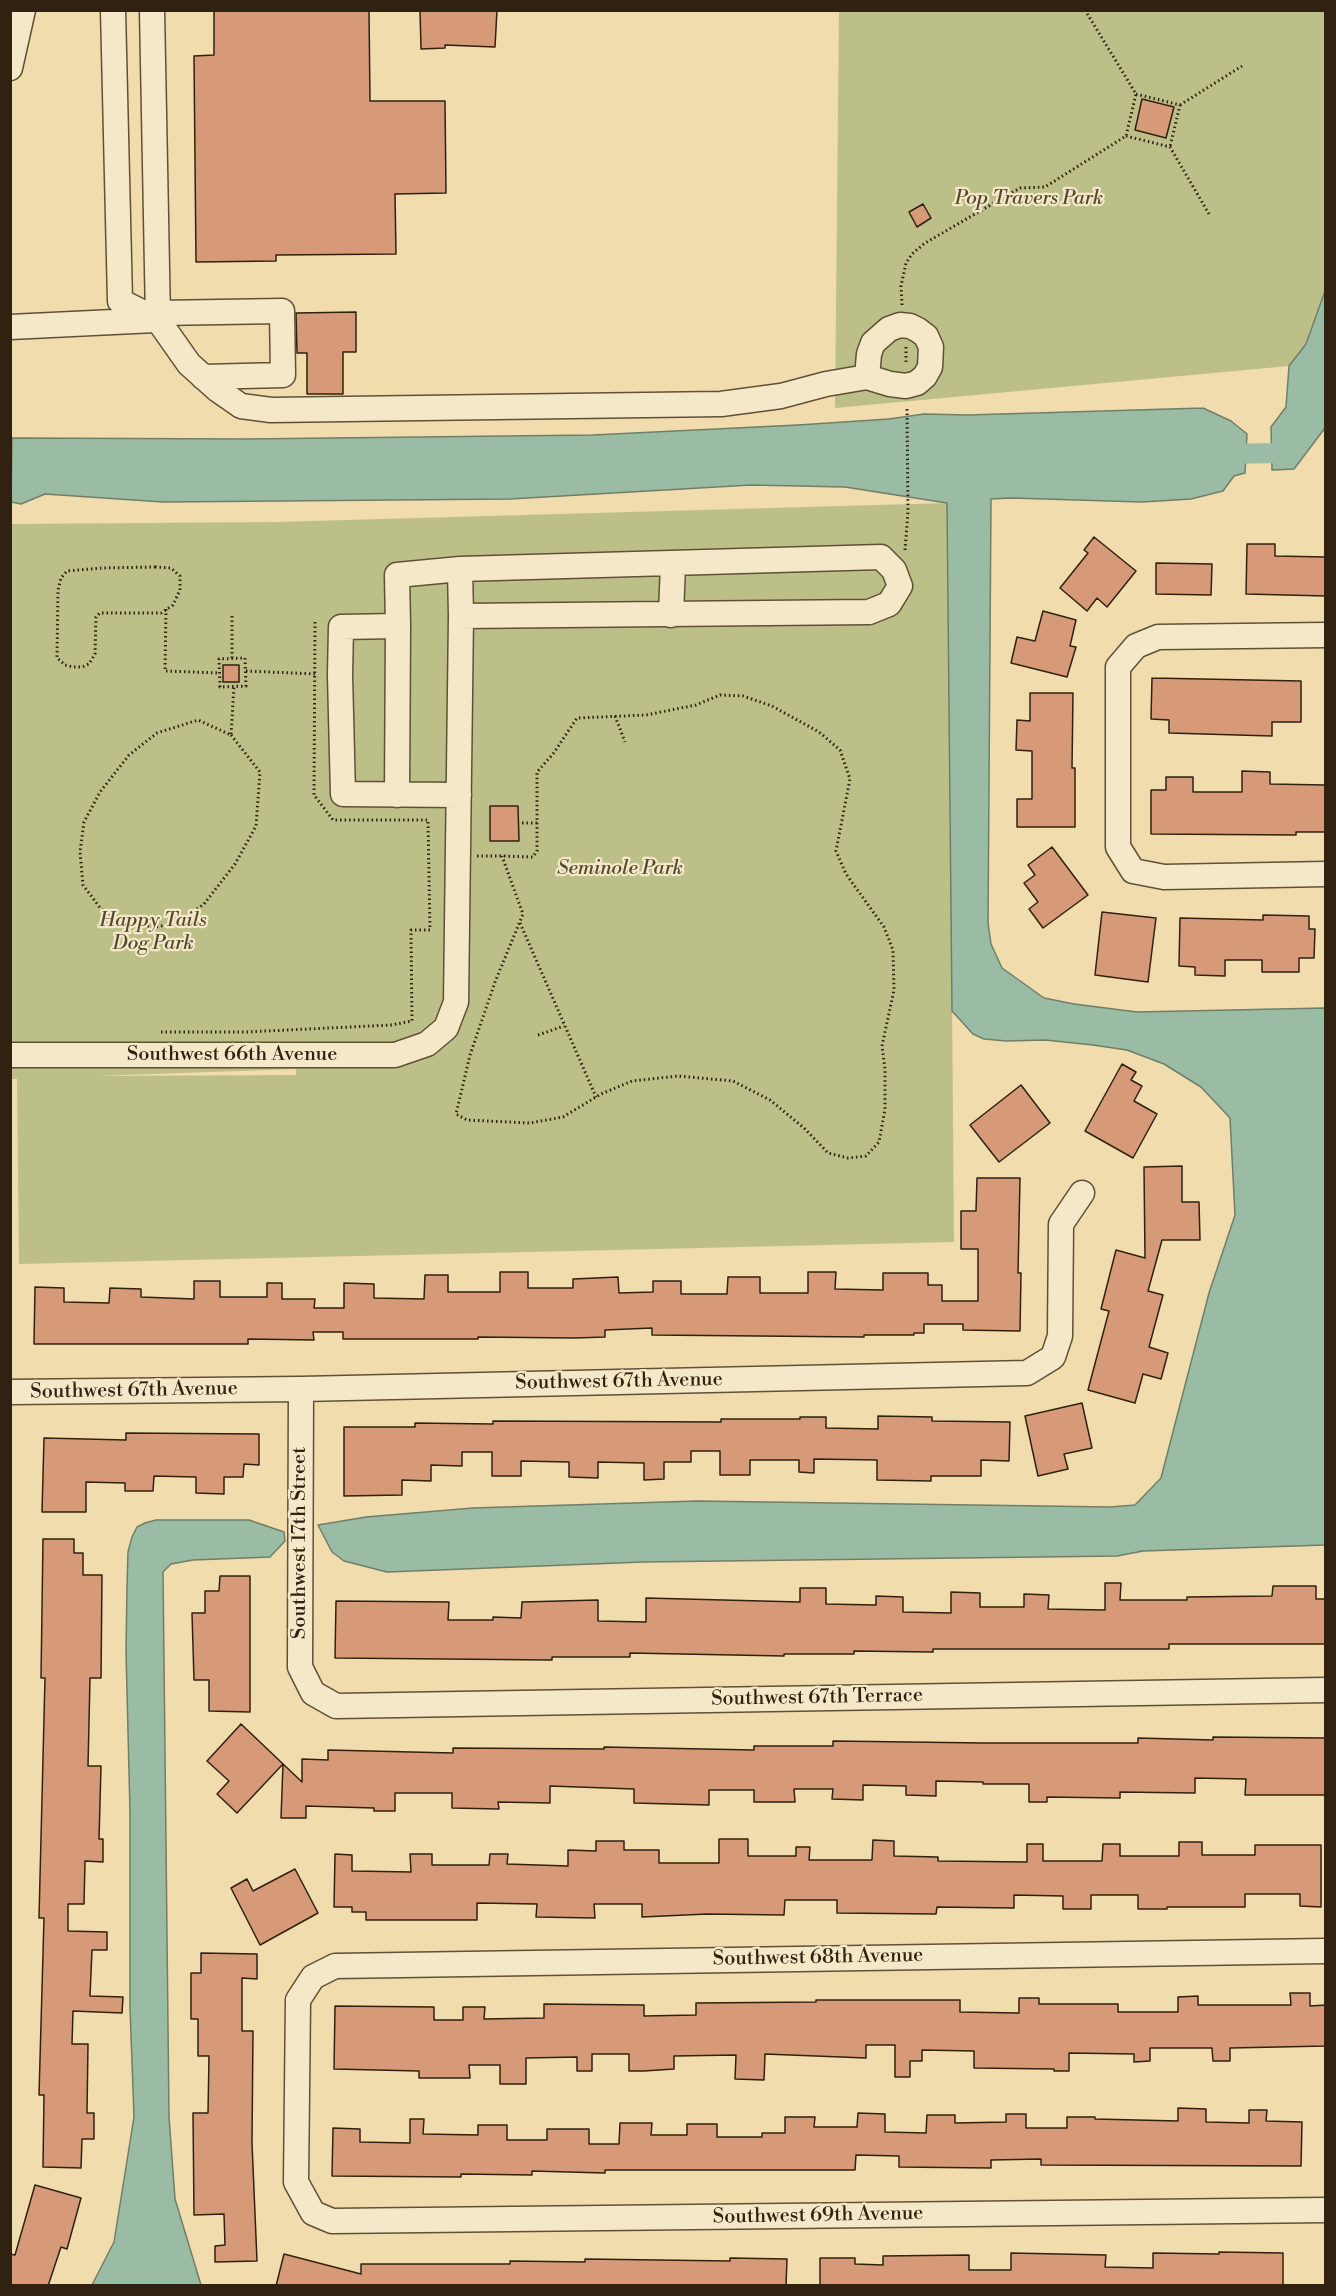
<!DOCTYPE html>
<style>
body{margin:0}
#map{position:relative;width:1336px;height:2296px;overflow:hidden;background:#f0dcac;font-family:"Libre Bodoni",serif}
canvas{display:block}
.frame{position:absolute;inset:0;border:12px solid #302110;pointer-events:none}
</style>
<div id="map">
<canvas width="1336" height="2296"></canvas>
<div class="frame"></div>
</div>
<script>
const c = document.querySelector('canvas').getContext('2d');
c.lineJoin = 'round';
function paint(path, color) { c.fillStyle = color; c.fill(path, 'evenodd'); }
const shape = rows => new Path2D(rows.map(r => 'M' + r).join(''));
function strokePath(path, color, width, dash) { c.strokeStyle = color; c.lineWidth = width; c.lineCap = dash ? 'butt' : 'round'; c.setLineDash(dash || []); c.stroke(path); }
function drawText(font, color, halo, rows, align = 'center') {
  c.font = font + ' "Libre Bodoni",serif'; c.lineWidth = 4.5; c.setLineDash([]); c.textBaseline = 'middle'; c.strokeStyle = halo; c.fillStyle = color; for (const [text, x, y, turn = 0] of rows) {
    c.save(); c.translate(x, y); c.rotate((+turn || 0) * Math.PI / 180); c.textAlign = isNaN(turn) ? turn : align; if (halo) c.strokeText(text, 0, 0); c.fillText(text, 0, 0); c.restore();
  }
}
paint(shape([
 [839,11,1325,11,1325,291,1306,344,1289,366,835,408],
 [948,503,954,1242,19,1264,17,1079,12,1079,12,524,277,522],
 [296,1069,296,1075,95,1076]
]), '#bcc088');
const water = shape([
 [1325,291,1325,428,1294,469,1272,470,1271,427,1286,407,1289,366,1306,344,1325,291],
 [1203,408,1231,421,1247,434,1245,473,1234,476,1223,491,1191,499,1142,502,1011,498,991,499,988,923,991,944,1002,968,1044,998,1074,1004,1137,1012,1325,1008,1325,1545,1143,1551,1117,1556,643,1562,387,1572,344,1561,332,1552,318,1525,366,1517,473,1508,698,1501,1110,1507,1135,1505,1161,1478,1209,1293,1235,1215,1230,1118,1201,1087,1164,1064,1127,1050,1093,1045,1045,1040,1006,1041,984,1039,973,1034,952,1011,947,503,845,487,751,485,510,499,163,502,45,494,21,504,11,502,12,438,246,439,593,435,798,425,889,419,924,414,968,415,1203,408],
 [156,1520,249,1520,284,1532,285,1541,270,1557,193,1560,171,1564,163,1572,169,2117,175,2199,201,2285,92,2285,114,2242,134,2117,130,2007,130,1812,126,1651,127,1587,128,1552,132,1537,137,1527,145,1523,156,1520]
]);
paint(water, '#9bbca4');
strokePath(water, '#707e69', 1.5);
strokePath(shape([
 [1222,454,1280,453,1286,437]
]), '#9bbca4', 20);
const building = shape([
 [214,10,369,10,370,101,445,101,446,193,395,194,396,254,276,255,276,261,196,262,194,56,214,55,214,10],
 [420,10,497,10,495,47,445,45,445,48,421,49,420,10],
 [1142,99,1174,107,1166,138,1135,130,1142,99],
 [923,204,931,218,917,227,909,212,923,204],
 [356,312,356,352,343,352,343,394,307,394,307,353,297,353,296,313,356,312],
 [1094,537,1136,571,1107,607,1097,598,1087,611,1060,588,1088,553,1084,550,1094,537],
 [1247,544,1275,544,1275,556,1326,557,1326,596,1246,594,1247,544],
 [1156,563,1212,564,1211,595,1156,594,1156,563],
 [1043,611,1076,620,1070,646,1076,647,1067,677,1011,663,1017,637,1035,641,1043,611],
 [223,665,239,665,239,682,223,682,223,665],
 [1152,678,1301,681,1301,722,1272,722,1272,736,1169,733,1169,720,1151,719,1152,678],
 [1030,693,1073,693,1072,768,1075,768,1075,827,1017,827,1017,799,1032,799,1032,751,1016,750,1017,720,1030,721,1030,693],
 [1242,771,1270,772,1270,784,1326,785,1326,832,1296,832,1296,835,1151,834,1151,790,1166,790,1166,777,1193,777,1193,792,1242,792,1242,771],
 [490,806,518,806,519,841,490,841,490,806],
 [1052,847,1088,895,1043,928,1029,909,1038,902,1024,883,1035,875,1028,865,1052,847],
 [1102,912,1156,918,1148,982,1095,975,1102,912],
 [1263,915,1309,916,1309,929,1315,929,1314,958,1299,958,1299,972,1262,972,1262,960,1225,960,1225,976,1195,975,1195,967,1179,966,1180,918,1263,920,1263,915],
 [1122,1064,1136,1072,1131,1080,1142,1086,1134,1101,1157,1114,1133,1158,1085,1131,1122,1064],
 [1021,1085,1050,1123,999,1162,970,1125,1021,1085],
 [1182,1166,1182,1202,1199,1202,1200,1240,1162,1240,1148,1291,1163,1295,1149,1347,1168,1353,1161,1379,1143,1374,1135,1403,1088,1390,1109,1311,1101,1309,1116,1250,1145,1258,1144,1167,1182,1166],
 [977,1178,1020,1178,1018,1273,1021,1273,1020,1331,963,1330,963,1324,924,1324,924,1333,914,1333,914,1335,864,1335,864,1337,652,1335,652,1328,605,1330,605,1337,575,1338,478,1337,478,1339,343,1339,343,1332,313,1332,314,1340,248,1339,248,1344,34,1344,35,1287,64,1288,64,1302,109,1303,110,1288,141,1289,141,1297,194,1299,194,1281,220,1281,220,1297,267,1297,267,1283,282,1283,282,1299,315,1299,314,1308,344,1308,344,1283,374,1284,374,1298,424,1299,425,1275,448,1275,448,1292,500,1292,500,1272,528,1272,528,1288,573,1288,573,1279,618,1277,619,1293,653,1292,653,1281,681,1281,681,1294,727,1294,728,1277,760,1277,760,1293,808,1293,808,1272,836,1272,835,1289,883,1290,883,1273,928,1273,928,1285,942,1285,942,1301,978,1301,978,1249,961,1249,961,1211,976,1211,977,1178],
 [1082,1403,1092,1448,1064,1454,1068,1469,1038,1476,1025,1416,1082,1403],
 [878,1416,932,1417,932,1421,1010,1422,1009,1461,981,1460,981,1476,931,1476,931,1481,877,1480,877,1460,814,1459,814,1473,799,1472,799,1460,750,1460,750,1475,720,1475,720,1451,691,1451,691,1462,664,1462,664,1479,644,1480,644,1463,598,1462,598,1478,569,1477,569,1462,521,1461,521,1476,492,1476,492,1452,462,1452,462,1466,431,1465,431,1481,402,1480,402,1495,344,1496,344,1427,415,1427,415,1423,493,1424,493,1421,721,1422,721,1419,800,1419,800,1417,826,1417,826,1428,878,1429,878,1416],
 [126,1433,259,1434,259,1465,244,1464,243,1477,224,1477,224,1494,196,1493,196,1477,154,1476,153,1491,125,1491,125,1483,86,1482,86,1512,42,1512,44,1438,126,1440,126,1433],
 [43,1539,74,1539,74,1553,83,1553,83,1575,102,1575,101,1678,90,1678,88,1766,101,1766,99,1839,103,1839,103,1862,85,1861,84,1904,68,1904,68,1931,107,1932,107,1950,92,1950,90,1996,123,1997,122,2013,73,2011,72,2044,88,2044,87,2113,94,2113,94,2139,82,2139,81,2168,43,2167,44,2095,39,2095,44,1918,39,1918,45,1678,41,1678,43,1539],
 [220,1576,250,1576,250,1712,209,1711,209,1680,194,1680,192,1613,205,1613,205,1591,219,1591,220,1576],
 [1105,1583,1121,1583,1120,1600,1187,1600,1187,1597,1272,1596,1273,1586,1316,1586,1316,1599,1326,1599,1326,1644,1169,1644,1169,1649,933,1649,933,1652,854,1651,854,1654,784,1654,784,1656,630,1653,630,1657,552,1657,552,1660,335,1658,336,1601,449,1602,448,1620,493,1620,493,1617,521,1618,522,1602,598,1600,598,1621,646,1622,646,1598,800,1602,800,1588,826,1588,826,1604,876,1605,876,1596,903,1597,903,1612,951,1613,951,1592,980,1593,980,1607,1024,1607,1024,1594,1049,1595,1048,1609,1105,1610,1105,1583],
 [241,1724,302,1782,302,1759,328,1760,328,1750,453,1753,453,1748,604,1749,604,1747,754,1750,754,1746,833,1746,833,1741,984,1743,1138,1743,1138,1738,1213,1740,1213,1737,1326,1738,1326,1795,1245,1795,1246,1779,1195,1778,1195,1793,1120,1792,1120,1798,1047,1797,1047,1802,1029,1802,1029,1784,983,1784,983,1782,936,1781,936,1796,906,1795,906,1786,863,1785,863,1800,832,1799,833,1789,794,1789,795,1802,754,1802,754,1790,709,1790,709,1805,634,1803,634,1789,550,1786,550,1803,498,1802,499,1809,452,1808,452,1793,395,1793,395,1811,374,1811,374,1808,306,1806,306,1818,281,1818,283,1764,237,1813,217,1794,229,1781,207,1761,241,1724],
 [719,1839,748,1839,748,1856,796,1856,796,1847,810,1847,809,1860,872,1860,873,1840,894,1841,894,1856,938,1857,938,1861,1027,1862,1027,1844,1043,1844,1043,1861,1102,1861,1103,1844,1120,1844,1120,1856,1179,1856,1179,1842,1202,1842,1202,1855,1255,1855,1255,1845,1321,1845,1321,1907,1300,1906,1300,1894,1245,1894,1245,1907,1167,1907,1167,1909,1138,1909,1138,1895,1091,1895,1091,1909,1063,1909,1063,1896,1014,1895,1014,1908,937,1907,936,1914,837,1913,837,1900,785,1900,784,1915,707,1914,642,1917,642,1904,594,1904,595,1918,536,1917,537,1904,477,1903,477,1920,366,1920,366,1912,352,1912,352,1907,334,1907,335,1854,352,1855,352,1871,411,1872,410,1854,432,1854,432,1865,489,1865,490,1854,508,1854,507,1864,568,1866,568,1850,596,1851,596,1841,624,1841,624,1850,659,1850,659,1863,719,1863,719,1839],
 [295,1869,318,1913,260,1945,231,1888,247,1879,253,1891,295,1869],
 [201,1953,257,1954,257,1979,242,1978,242,2031,253,2031,252,2143,257,2261,215,2262,215,2246,225,2245,224,2214,194,2215,193,2113,208,2113,209,2056,198,2056,198,2019,191,2019,191,1973,201,1973,201,1953],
 [1290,1993,1310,1993,1310,2006,1326,2005,1326,2046,1230,2048,1230,2061,1213,2061,1212,2048,1150,2048,1150,2061,1134,2062,1134,2054,1069,2053,1069,2071,1054,2071,1054,2069,974,2068,974,2051,922,2050,922,2061,910,2061,910,2077,895,2077,895,2045,866,2045,866,2058,765,2054,764,2080,735,2079,736,2055,674,2056,674,2069,644,2071,629,2071,629,2054,592,2054,592,2071,577,2071,577,2057,526,2058,526,2084,500,2084,500,2065,469,2065,470,2078,419,2078,419,2071,334,2069,335,2006,434,2007,434,2020,463,2020,463,2007,485,2007,484,2019,544,2018,544,2004,644,2005,644,2016,696,2015,696,2003,816,2002,816,2000,960,2000,960,2012,1019,2013,1019,1998,1039,1998,1039,2004,1118,2004,1118,2012,1178,2012,1178,1997,1198,1996,1198,2005,1291,2005,1290,1993],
 [1178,2108,1206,2109,1206,2122,1249,2123,1249,2110,1267,2110,1266,2121,1302,2122,1301,2166,1041,2165,1041,2159,991,2160,991,2168,899,2167,899,2156,856,2155,855,2170,605,2170,605,2173,532,2171,532,2175,461,2174,461,2177,332,2176,333,2128,360,2129,360,2142,410,2143,410,2119,424,2119,423,2134,478,2135,478,2125,507,2125,507,2140,547,2140,547,2129,589,2129,589,2144,619,2144,620,2123,652,2123,651,2135,687,2135,687,2124,717,2124,717,2137,762,2137,762,2133,785,2133,785,2117,815,2117,814,2127,857,2127,858,2113,885,2114,885,2132,926,2133,927,2115,955,2115,955,2123,1006,2122,1006,2114,1026,2114,1026,2128,1067,2128,1067,2117,1095,2117,1095,2119,1178,2121,1178,2108],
 [35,2185,81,2198,67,2249,61,2247,48,2286,10,2286,10,2254,15,2255,35,2185],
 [1219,2252,1283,2253,1283,2286,820,2286,820,2258,855,2258,855,2264,883,2265,883,2256,969,2255,969,2270,1011,2270,1011,2253,1106,2255,1105,2267,1153,2268,1153,2253,1219,2254,1219,2252],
 [284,2254,361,2274,361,2264,510,2264,510,2261,585,2262,585,2259,730,2261,730,2258,787,2259,786,2286,276,2286,284,2254]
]);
paint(building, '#d69a79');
strokePath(building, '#302110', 1.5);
const minor = shape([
 [113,10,120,301,158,320,189,364,218,390,241,406,271,410,721,404,781,396,826,384,867,377],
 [152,10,158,320],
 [10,68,23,10],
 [158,313,282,311,283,375,203,377],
 [900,325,910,326,918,330,926,336,931,347,930,367,925,376,917,383,906,386,890,384,867,377,869,354,873,343,889,329,900,325],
 [10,327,155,320],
 [671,615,673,564],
 [1326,635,1158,637,1136,646,1118,667,1118,847,1133,871,1164,877,1326,874],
 [397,795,398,626],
 [459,795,343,794,340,675,341,627,398,626,397,575,460,569],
 [10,1055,395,1055,427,1044,446,1028,456,1002,461,616,460,569,881,557,894,570,900,586,889,604,869,612,461,616],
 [301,1389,300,1667,313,1693,336,1706,1326,1690],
 [10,1392,301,1389,1027,1373,1053,1357,1060,1336,1061,1224,1082,1193],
 [1326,1951,335,1966,313,1977,298,2000,296,2182,313,2213,332,2221,1326,2210]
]);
strokePath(minor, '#605037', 27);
strokePath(shape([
 [1136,94,1180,105,1170,147],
 [1180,105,1242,66],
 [1126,136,1170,147,1209,214],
 [902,305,901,286,906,263,912,254,925,243,1020,188,1045,187,1126,136,1136,94,1085,10],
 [906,347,906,365],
 [905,550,908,512,907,407],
 [155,567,171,568,180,576,180,590,173,605,161,613,100,613,96,617,95,654,89,664,82,667,73,667,65,665,57,658,58,590,61,578,67,571,102,568,155,567],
 [166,609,165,671,220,673],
 [232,658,232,615],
 [245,658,246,686,220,687,219,659,245,658],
 [246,671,316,674],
 [615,716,625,742],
 [231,735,260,772,256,826,235,864,204,904,179,922,156,927,127,923,101,909,83,885,80,852,84,822,100,792,129,755,157,733,198,720,231,735,234,686],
 [522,823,537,823],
 [477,856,502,856,533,857,537,851,537,772,553,754,577,718,646,715,696,705,720,695,743,696,772,706,819,732,840,750,850,779,836,851,846,874,884,927,893,950,894,990,882,1046,885,1069,885,1109,879,1142,866,1156,848,1158,828,1153,804,1128,770,1100,733,1081,678,1076,632,1081,601,1094,563,1117,530,1123,467,1120,456,1114,470,1055,495,982,523,914,502,856],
 [520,923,596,1097],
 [161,1032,246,1032,391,1025,412,1021,411,930,430,930,428,820,333,820,314,795,315,621],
 [538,1035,564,1026]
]), '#302110', 3, [1.5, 3]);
strokePath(minor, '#f5e8c9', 24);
drawText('italic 20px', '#53492e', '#f5e8c9', [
 ["Pop Travers Park",1029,199],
 ["Seminole Park",620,869],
 ["Happy Tails",153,921],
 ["Dog Park",153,944]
]);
drawText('20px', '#302110', '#f5e8c9', [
 ["Southwest 66th Avenue",232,1055],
 ["Southwest 67th Avenue",619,1382,-1],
 ["Southwest 67th Avenue",134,1391,-1],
 ["Southwest 17th Street",300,1543,-90],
 ["Southwest 67th Terrace",817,1698,-1],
 ["Southwest 68th Avenue",818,1958,-1],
 ["Southwest 69th Avenue",818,2216,-1]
]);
</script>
